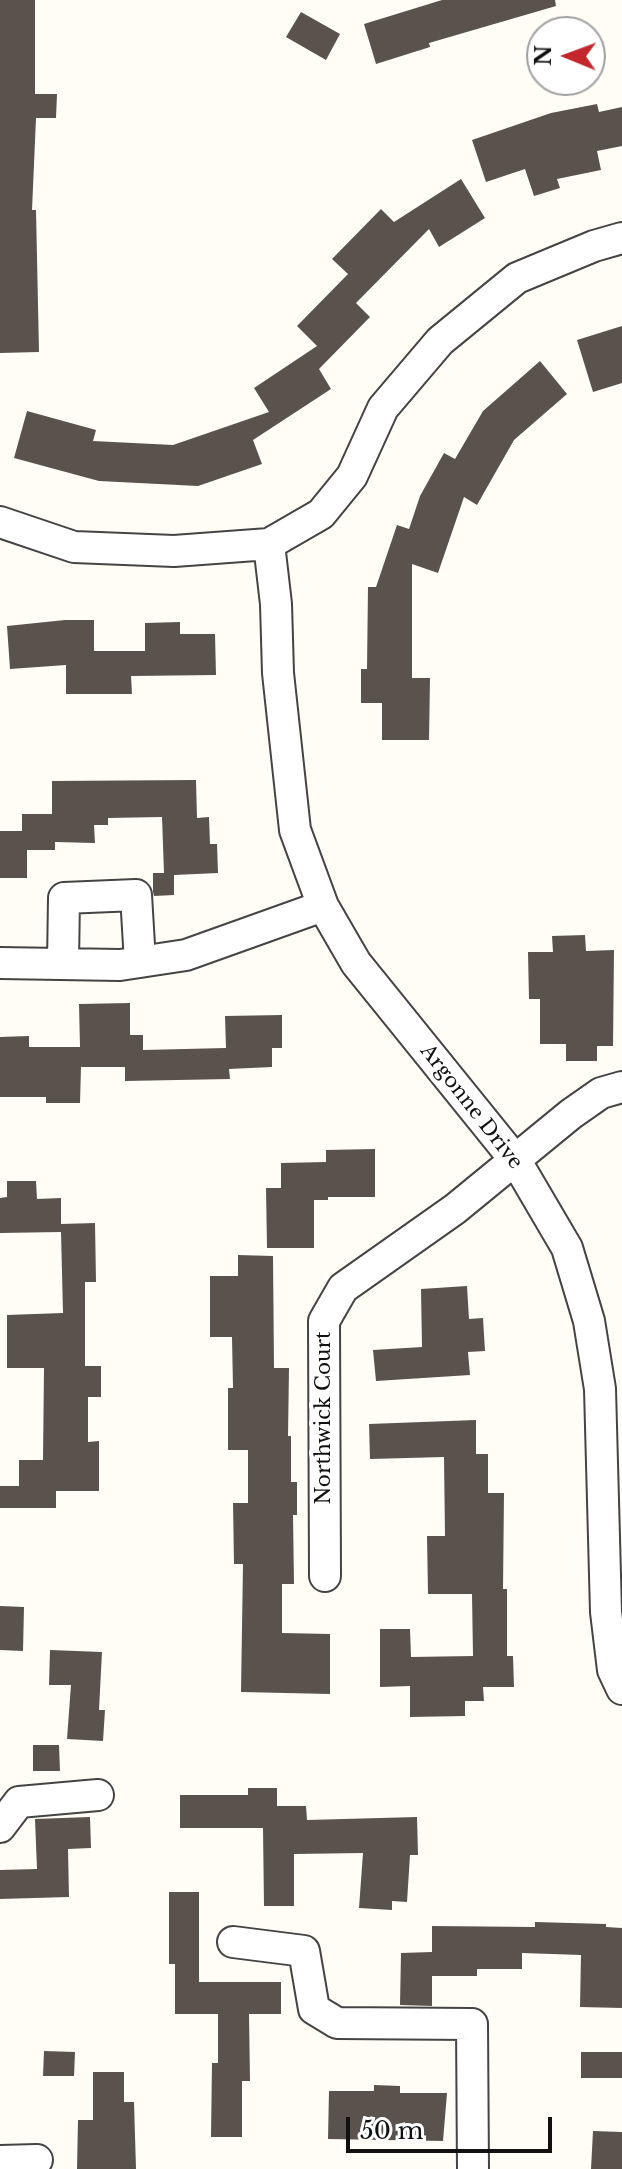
<!DOCTYPE html>
<style>
body{margin:0}
#map{position:relative;width:622px;height:2169px;overflow:hidden;background:#fffdf5;font-family:"Libre Baskerville",serif}
canvas{display:block}
.north{position:absolute;left:526px;top:16px;width:80px;height:80px;box-sizing:border-box;background:#fff;border:2px solid #a0a0a0;border-radius:50%;rotate:271deg;font-size:22px;font-weight:700;line-height:32px;text-align:center;color:#111}
.north::after{content:'';display:block;margin:auto;width:28px;height:36px;background:#c4262e;clip-path:polygon(50% 0,100% 100%,50% 72%,0 100%)}
.scale{position:absolute;left:346px;top:2117px;width:206px;height:36px;box-sizing:border-box;border:4px solid #111;border-top:0;padding-left:10px;font-size:24px;line-height:28px;white-space:nowrap;color:#111;-webkit-text-stroke:6px #fff;paint-order:stroke}
</style>
<div id="map">
<canvas width="622" height="2169"></canvas>
<div class="north">N</div>
<div class="scale">50 m</div>
</div>
<script>
const c = document.querySelector('canvas').getContext('2d');
c.lineJoin = 'round';
function paint(path, color) { c.fillStyle = color; c.fill(path, 'evenodd'); }
const shape = rows => new Path2D(rows.map(r => 'M' + r).join(''));
function strokePath(path, color, width, dash) { c.strokeStyle = color; c.lineWidth = width; c.lineCap = dash ? 'butt' : 'round'; c.setLineDash(dash || []); c.stroke(path); }
function drawText(font, color, halo, rows, align = 'center') {
  c.font = font + ' "Libre Baskerville",serif'; c.lineWidth = 8; c.setLineDash([]); c.textBaseline = 'middle'; c.strokeStyle = halo; c.fillStyle = color; for (const [text, x, y, turn = 0] of rows) {
    c.save(); c.translate(x, y); c.rotate((+turn || 0) * Math.PI / 180); c.textAlign = isNaN(turn) ? turn : align; if (halo) c.strokeText(text, 0, 0); c.fillText(text, 0, 0); c.restore();
  }
}
paint(shape([
 [0,0,35,0,35,94,57,94,56,118,36,118,32,210,36,210,39,352,0,353],
 [442,0,555,0,556,6,429,43,430,47,376,64,364,24],
 [301,12,340,34,326,60,286,37],
 [597,104,599,112,622,107,622,146,597,151,601,170,557,179,560,188,534,196,525,169,486,182,472,140,551,113],
 [461,179,485,218,439,247,429,229,356,303,370,317,319,369,331,389,253,440,262,464,198,486,99,481,14,458,27,411,96,430,93,441,173,445,269,412,254,388,317,346,297,326,348,274,332,259,381,209,394,222],
 [622,326,622,383,593,392,577,340],
 [540,361,567,394,514,440,477,505,464,497,438,573,412,564,412,678,430,678,429,740,382,740,382,703,361,703,361,669,367,669,368,587,376,587,397,525,409,529,420,496,444,453,455,459,483,411],
 [65,620,94,620,94,651,145,651,145,623,180,622,180,634,215,634,216,675,131,676,132,694,66,694,66,665,10,669,7,626],
 [196,780,197,818,209,817,210,844,217,844,218,873,174,875,174,895,154,896,153,892,153,873,164,873,162,817,108,818,108,825,94,825,95,843,55,842,55,850,27,850,27,878,0,878,0,831,22,831,22,814,52,814,52,781],
 [585,935,586,951,614,950,613,1046,597,1046,597,1061,566,1061,566,1044,540,1044,540,999,529,999,528,952,553,952,552,936],
 [130,1003,130,1035,143,1035,143,1050,226,1048,225,1016,282,1015,282,1048,272,1048,272,1067,229,1069,230,1079,125,1081,125,1067,81,1067,80,1103,46,1103,46,1097,0,1097,0,1037,29,1036,29,1047,80,1047,79,1004],
 [375,1149,375,1197,328,1197,328,1200,314,1200,314,1248,267,1248,266,1188,281,1188,281,1163,326,1162,326,1150],
 [7,1181,36,1181,37,1199,61,1198,61,1224,95,1223,96,1282,85,1282,85,1366,101,1366,101,1397,88,1397,88,1442,99,1441,99,1491,56,1491,56,1508,0,1508,0,1486,19,1486,19,1460,43,1460,44,1368,7,1368,7,1315,63,1313,61,1232,0,1233,0,1198,7,1197],
 [238,1255,273,1256,274,1368,289,1368,288,1436,291,1436,291,1482,297,1482,297,1515,293,1515,294,1584,282,1584,282,1633,330,1634,330,1694,241,1692,243,1564,234,1564,233,1503,248,1503,248,1450,228,1450,228,1388,233,1388,232,1337,210,1337,210,1276,238,1276],
 [467,1286,469,1319,483,1318,485,1351,468,1352,470,1375,376,1381,373,1350,422,1347,421,1289],
 [476,1420,476,1454,488,1454,488,1493,504,1493,503,1589,507,1589,507,1656,513,1656,514,1687,483,1687,484,1701,465,1701,465,1716,410,1717,410,1686,380,1687,380,1629,410,1629,411,1657,473,1656,472,1594,428,1594,427,1536,445,1536,444,1457,370,1459,369,1424],
 [0,1606,24,1607,23,1651,0,1650],
 [50,1650,102,1652,99,1710,105,1710,103,1741,67,1739,71,1685,49,1685],
 [33,1745,59,1745,60,1771,33,1771],
 [248,1788,277,1788,277,1806,306,1806,307,1820,417,1817,418,1855,410,1855,407,1902,392,1901,392,1910,359,1908,363,1853,294,1854,294,1906,264,1906,263,1828,180,1828,180,1795,248,1795],
 [90,1817,91,1848,68,1849,69,1897,0,1899,0,1870,37,1869,35,1819],
 [169,1892,199,1892,199,1982,281,1982,281,2014,249,2014,250,2081,242,2081,242,2137,211,2137,212,2063,218,2063,218,2014,175,2014,175,1964,169,1964],
 [535,1922,606,1924,606,1927,622,1928,622,2008,580,2007,581,1955,522,1953,522,1969,477,1969,477,1976,432,1976,432,2006,400,2005,401,1953,432,1952,432,1926,535,1927],
 [44,2051,75,2052,74,2076,43,2076],
 [581,2052,622,2052,622,2078,581,2078],
 [93,2072,124,2072,124,2102,134,2102,136,2169,77,2169,78,2120,93,2120],
 [374,2085,400,2086,400,2093,447,2093,443,2141,328,2139,329,2091,374,2091],
 [593,2131,622,2132,622,2169,591,2169]
]), '#5a524d');
const minor = shape([
 [0,522,74,547,174,551,269,544,321,514,352,476,383,408,440,341,517,278,594,246,622,238],
 [269,544,276,604,278,673,295,830,323,906,356,963,516,1161,567,1248,589,1321,600,1389,606,1612,613,1670,622,1689],
 [0,963,120,965,186,955,323,906],
 [63,963,64,898,136,895,140,962],
 [325,1576,324,1321,343,1288,455,1209,571,1114,601,1093,622,1087],
 [0,1827,19,1802,98,1795],
 [233,1942,304,1951,314,2009,337,2023,472,2024,473,2169],
 [0,2161,37,2160]
]);
strokePath(minor, '#444', 34);
strokePath(minor, '#fff', 30);
drawText('20px', '#111', '#fff', [
 ["Argonne Drive",471,1107,52],
 ["Northwick Court",324,1418,-90]
]);
</script>
